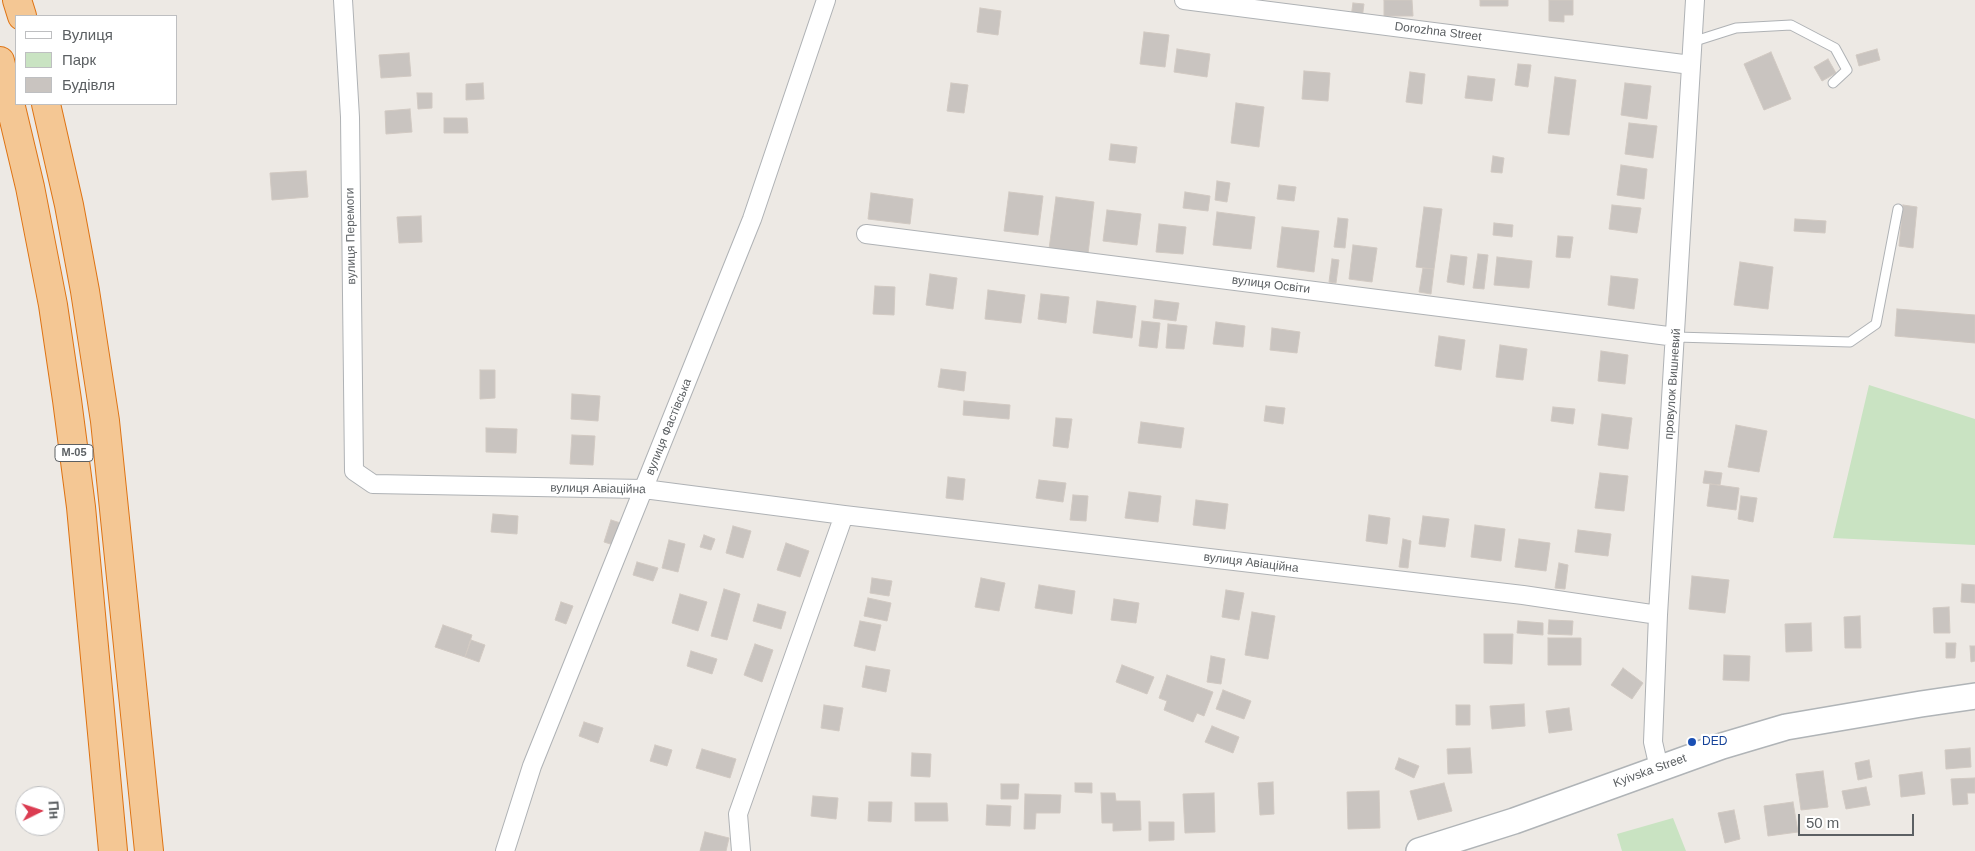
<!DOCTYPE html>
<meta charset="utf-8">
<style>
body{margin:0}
#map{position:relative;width:1975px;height:851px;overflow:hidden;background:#ede9e4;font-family:Helvetica,sans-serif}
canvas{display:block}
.legend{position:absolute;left:15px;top:15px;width:162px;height:90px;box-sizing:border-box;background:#fff;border:1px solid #bebfc1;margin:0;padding:6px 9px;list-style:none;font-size:15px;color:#5c6063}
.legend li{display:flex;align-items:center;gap:10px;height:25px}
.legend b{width:25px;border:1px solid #bebfc1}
.north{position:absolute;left:15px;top:786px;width:50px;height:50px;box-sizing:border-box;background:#fff;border:1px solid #bebfc1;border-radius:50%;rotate:86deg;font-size:14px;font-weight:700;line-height:20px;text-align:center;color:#5c6063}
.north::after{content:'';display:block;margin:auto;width:18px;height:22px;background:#db3c51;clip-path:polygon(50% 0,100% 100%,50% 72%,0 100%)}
.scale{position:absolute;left:1798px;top:814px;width:116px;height:22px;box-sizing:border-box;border:2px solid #5c6063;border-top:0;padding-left:6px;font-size:15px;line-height:18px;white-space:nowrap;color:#5c6063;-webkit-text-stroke:4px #fff;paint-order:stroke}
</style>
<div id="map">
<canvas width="1975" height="851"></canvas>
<ul class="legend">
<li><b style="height:6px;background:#fff"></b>Вулиця</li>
<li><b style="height:14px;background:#c9e3c2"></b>Парк</li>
<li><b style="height:14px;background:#c9c4c0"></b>Будівля</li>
</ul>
<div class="north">Пн</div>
<div class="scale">50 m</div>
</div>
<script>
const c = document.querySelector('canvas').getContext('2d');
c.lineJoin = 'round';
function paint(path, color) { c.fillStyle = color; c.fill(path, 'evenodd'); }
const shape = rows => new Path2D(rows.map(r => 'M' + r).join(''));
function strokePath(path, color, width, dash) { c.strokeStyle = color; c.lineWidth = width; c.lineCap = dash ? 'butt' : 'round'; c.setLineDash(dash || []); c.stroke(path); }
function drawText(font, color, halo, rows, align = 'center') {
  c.font = font + ' Helvetica,sans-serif'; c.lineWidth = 4.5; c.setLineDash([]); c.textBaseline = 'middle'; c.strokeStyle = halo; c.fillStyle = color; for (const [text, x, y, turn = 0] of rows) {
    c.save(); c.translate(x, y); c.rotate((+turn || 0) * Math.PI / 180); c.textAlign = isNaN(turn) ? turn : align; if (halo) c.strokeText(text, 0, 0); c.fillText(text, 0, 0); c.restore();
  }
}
paint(shape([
 [1869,385,1975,419,1975,545,1833,538],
 [1673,818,1686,851,1622,851,1617,834]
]), '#c9e3c2');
const building = shape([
 [1384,0,1412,0,1413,16,1384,16,1384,0],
 [1480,0,1508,0,1508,6,1480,6,1480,0],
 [1549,0,1573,0,1573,15,1564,15,1564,22,1549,21,1549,0],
 [1353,3,1364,4,1362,19,1351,17,1353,3],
 [980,8,1001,11,998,35,977,32,980,8],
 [1144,32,1169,35,1165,67,1140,64,1144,32],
 [1177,49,1210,54,1207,77,1174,72,1177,49],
 [1877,49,1880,60,1859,66,1856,55,1877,49],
 [1771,52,1791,99,1764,110,1744,64,1771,52],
 [409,53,411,76,381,78,379,55,409,53],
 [1828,59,1836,73,1822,81,1814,67,1828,59],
 [1518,64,1531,65,1528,87,1515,85,1518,64],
 [1304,71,1330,73,1328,101,1302,99,1304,71],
 [1410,72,1425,74,1422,104,1406,102,1410,72],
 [1468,76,1495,79,1492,101,1465,98,1468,76],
 [1555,77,1576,80,1569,135,1548,133,1555,77],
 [483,83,484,99,466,100,466,84,483,83],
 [951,83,968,85,964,113,947,111,951,83],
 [1625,83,1651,86,1647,119,1621,115,1625,83],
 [417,93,432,93,432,108,418,109,417,93],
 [1236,103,1264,107,1259,147,1231,143,1236,103],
 [410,109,412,132,386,134,385,111,410,109],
 [444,118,467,118,468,133,444,133,444,118],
 [1629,123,1657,126,1653,158,1625,154,1629,123],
 [1111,144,1137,147,1135,163,1109,160,1111,144],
 [1493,156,1504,158,1502,173,1491,172,1493,156],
 [1621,165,1647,169,1644,199,1617,195,1621,165],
 [306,171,308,197,272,200,270,173,306,171],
 [1217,181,1230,183,1227,202,1215,200,1217,181],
 [1279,185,1296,187,1294,201,1277,199,1279,185],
 [1009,192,1043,196,1038,235,1004,231,1009,192],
 [1185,192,1210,196,1208,211,1183,208,1185,192],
 [871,193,913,199,910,224,868,219,871,193],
 [1056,197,1094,202,1088,254,1049,249,1056,197],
 [1612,205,1641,208,1637,233,1609,229,1612,205],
 [1903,205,1917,207,1913,248,1899,246,1903,205],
 [1424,207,1442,209,1434,269,1416,267,1424,207],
 [1107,210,1141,214,1137,245,1103,241,1107,210],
 [1217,212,1255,217,1251,249,1213,245,1217,212],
 [421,216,422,242,399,243,397,217,421,216],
 [1338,218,1348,219,1345,248,1334,247,1338,218],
 [1795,219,1826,221,1825,233,1794,231,1795,219],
 [1494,223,1513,225,1512,237,1493,235,1494,223],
 [1159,224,1186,227,1183,254,1156,252,1159,224],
 [1282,227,1319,231,1314,272,1277,267,1282,227],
 [1558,236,1573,237,1570,258,1556,257,1558,236],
 [1353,245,1377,248,1372,282,1349,279,1353,245],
 [1478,254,1488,255,1484,289,1473,288,1478,254],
 [1451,255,1467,257,1464,285,1447,282,1451,255],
 [1497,257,1532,261,1529,288,1494,285,1497,257],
 [1332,259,1339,260,1336,283,1329,282,1332,259],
 [1740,262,1773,267,1768,309,1734,305,1740,262],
 [1423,268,1434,269,1431,294,1419,292,1423,268],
 [930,274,957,278,953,309,926,305,930,274],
 [1611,276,1638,279,1634,309,1608,305,1611,276],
 [875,286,895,287,894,315,873,314,875,286],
 [988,290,1025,295,1021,323,985,319,988,290],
 [1041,294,1069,297,1066,323,1038,319,1041,294],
 [1155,300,1179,303,1176,321,1153,318,1155,300],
 [1097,301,1136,306,1132,338,1093,333,1097,301],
 [1897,309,1975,315,1975,343,1895,336,1897,309],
 [1142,321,1160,323,1157,348,1139,346,1142,321],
 [1216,322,1245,326,1243,347,1213,344,1216,322],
 [1168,324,1187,326,1184,349,1166,348,1168,324],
 [1272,328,1300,332,1297,353,1270,350,1272,328],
 [1439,336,1465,340,1461,370,1435,366,1439,336],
 [1500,345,1527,349,1523,380,1496,377,1500,345],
 [1601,351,1628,355,1625,384,1598,381,1601,351],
 [941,369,966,372,964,391,938,387,941,369],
 [480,370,495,370,495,398,480,399,480,370],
 [572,394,600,396,598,421,571,419,572,394],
 [964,401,1010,405,1009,419,963,415,964,401],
 [1266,406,1285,408,1283,424,1264,421,1266,406],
 [1553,407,1575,409,1573,424,1551,421,1553,407],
 [1602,414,1632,418,1628,449,1598,445,1602,414],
 [1056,418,1072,419,1068,448,1053,446,1056,418],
 [1141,422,1184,428,1181,448,1138,443,1141,422],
 [1736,425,1767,431,1759,472,1728,467,1736,425],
 [486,428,517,429,516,453,486,452,486,428],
 [572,435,595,436,593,465,570,464,572,435],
 [1705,471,1722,473,1720,485,1703,483,1705,471],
 [1600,473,1628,476,1624,511,1595,508,1600,473],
 [948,477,965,479,963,500,946,498,948,477],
 [1039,480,1066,483,1063,502,1036,498,1039,480],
 [1710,484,1739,488,1736,510,1707,506,1710,484],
 [1129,492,1161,496,1158,522,1125,518,1129,492],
 [1073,495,1088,496,1086,521,1070,520,1073,495],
 [1741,496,1757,498,1753,522,1738,519,1741,496],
 [1196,500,1228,504,1225,529,1193,525,1196,500],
 [493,514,518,516,517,534,491,532,493,514],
 [1369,515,1390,518,1387,544,1366,541,1369,515],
 [1423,516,1449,519,1445,547,1419,544,1423,516],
 [611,520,627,525,620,547,604,542,611,520],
 [1475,525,1505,529,1501,561,1471,557,1475,525],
 [733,526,751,531,743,558,726,553,733,526],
 [1578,530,1611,534,1608,556,1575,552,1578,530],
 [704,535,715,539,711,550,700,547,704,535],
 [1403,539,1411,541,1408,568,1399,567,1403,539],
 [1519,539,1550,543,1546,571,1515,567,1519,539],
 [669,540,685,544,678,572,662,568,669,540],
 [786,543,809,551,800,577,777,570,786,543],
 [637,562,658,568,653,581,633,575,637,562],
 [1559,563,1568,565,1565,589,1555,588,1559,563],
 [1692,576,1729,580,1725,613,1689,609,1692,576],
 [872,578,892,581,889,596,870,593,872,578],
 [981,578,1005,583,999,611,975,607,981,578],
 [1962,584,1975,585,1975,603,1961,602,1962,584],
 [1039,585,1075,591,1072,614,1035,608,1039,585],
 [724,589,740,594,727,640,711,636,724,589],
 [1226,590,1244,593,1239,620,1222,617,1226,590],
 [680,594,707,602,698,631,672,623,680,594],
 [868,598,891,603,887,621,864,616,868,598],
 [1114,599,1139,603,1136,623,1111,620,1114,599],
 [561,602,573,606,566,624,555,620,561,602],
 [758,604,786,612,781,629,753,621,758,604],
 [1949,607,1950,633,1934,633,1933,608,1949,607],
 [1252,612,1275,616,1268,659,1245,655,1252,612],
 [1860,616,1861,648,1845,648,1844,617,1860,616],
 [1549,620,1573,621,1572,635,1548,634,1549,620],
 [860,621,881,625,875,651,854,646,860,621],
 [1518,621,1543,623,1543,635,1517,633,1518,621],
 [1811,623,1812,651,1786,652,1785,624,1811,623],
 [443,625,472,635,465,657,435,647,443,625],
 [1484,634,1513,634,1512,664,1484,663,1484,634],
 [1548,638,1581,638,1581,665,1548,665,1548,638],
 [471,640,485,645,479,662,465,657,471,640],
 [1946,643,1956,643,1955,658,1946,658,1946,643],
 [755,644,773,650,762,682,744,675,755,644],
 [1970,646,1975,646,1975,661,1971,662,1970,646],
 [691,651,717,659,712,674,687,666,691,651],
 [1724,655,1750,656,1749,681,1723,680,1724,655],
 [1211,656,1225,659,1221,684,1207,682,1211,656],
 [1122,665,1154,677,1147,694,1116,682,1122,665],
 [866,666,890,670,886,692,862,687,866,666],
 [1623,668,1643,683,1632,699,1611,685,1623,668],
 [1167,675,1213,692,1204,716,1197,713,1193,722,1164,710,1167,701,1159,698,1167,675],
 [1223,690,1251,701,1244,719,1216,709,1223,690],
 [1524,704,1525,726,1492,729,1490,706,1524,704],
 [824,705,843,708,839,731,821,728,824,705],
 [1456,705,1470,705,1470,725,1456,725,1456,705],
 [1569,708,1572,730,1549,733,1546,711,1569,708],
 [584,722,603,728,598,743,579,736,584,722],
 [1212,726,1239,737,1233,753,1205,742,1212,726],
 [655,745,672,750,667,766,650,761,655,745],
 [1470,748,1472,773,1448,774,1447,749,1470,748],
 [1970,748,1971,767,1946,769,1945,750,1970,748],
 [702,749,736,759,730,778,696,768,702,749],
 [912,753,931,754,930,777,911,776,912,753],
 [1399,758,1419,766,1414,778,1395,769,1399,758],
 [1869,760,1872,777,1858,780,1855,763,1869,760],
 [1823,771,1828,807,1801,810,1796,774,1823,771],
 [1922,772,1925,794,1901,797,1899,775,1922,772],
 [1975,778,1975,793,1967,793,1968,804,1953,805,1951,779,1975,778],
 [1273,782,1274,814,1260,815,1258,783,1273,782],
 [1075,783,1092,783,1092,793,1075,792,1075,783],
 [1444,783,1452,811,1418,820,1410,791,1444,783],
 [1001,784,1019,784,1018,799,1001,799,1001,784],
 [1866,787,1870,805,1846,809,1842,791,1866,787],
 [1379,791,1380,828,1348,829,1347,792,1379,791],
 [1101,793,1115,793,1116,801,1140,801,1141,830,1113,831,1113,823,1102,823,1101,793],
 [1214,793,1215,832,1185,833,1183,794,1214,793],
 [1025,794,1061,795,1060,813,1036,813,1035,829,1024,829,1025,794],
 [813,796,838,798,836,819,811,816,813,796],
 [869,802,892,802,891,822,868,821,869,802],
 [1793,802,1798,832,1768,836,1764,806,1793,802],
 [915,803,947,803,948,821,915,821,915,803],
 [987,805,1011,806,1010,826,986,825,987,805],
 [1734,810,1740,839,1725,843,1718,813,1734,810],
 [1149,822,1174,822,1174,840,1149,841,1149,822],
 [705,832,729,838,726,851,700,851,705,832]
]);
paint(building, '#c9c4c0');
strokePath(building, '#d1c9c2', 1);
const lane = shape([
 [1692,42,1736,28,1791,25,1835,48,1847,70,1833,83],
 [1676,337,1850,342,1876,324,1898,209]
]);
const street = shape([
 [343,0,350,117,354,471,373,484,644,489,844,515,1523,595,1658,615],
 [1184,0,1691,65],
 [866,234,1676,337],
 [1659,768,1653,742,1658,615,1695,0],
 [505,851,532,766,752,219,826,0],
 [741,851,738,814,844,515]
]);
const secondary = shape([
 [1419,851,1514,821,1722,746,1786,727,1921,704,1975,696]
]);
const highway = shape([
 [17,0,22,16],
 [0,61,30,187,53,305,67,400,81,507,113,851],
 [46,104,69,205,85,291,105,421,149,851]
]);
strokePath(lane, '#afb2b5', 11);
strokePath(street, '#afb2b5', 20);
strokePath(secondary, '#b0b4b7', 28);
strokePath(highway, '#de7313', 30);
strokePath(lane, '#fff', 9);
strokePath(street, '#fff', 18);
strokePath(secondary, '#fff', 25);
strokePath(highway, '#f4c794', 28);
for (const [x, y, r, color] of [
 [1692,742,5,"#1a4fb4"]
]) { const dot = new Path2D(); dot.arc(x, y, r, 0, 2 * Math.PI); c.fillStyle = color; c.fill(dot); strokePath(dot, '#fff', 2); }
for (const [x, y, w] of [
 [74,453,38]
]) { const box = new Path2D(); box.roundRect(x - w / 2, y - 8.5, w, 17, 4); c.fillStyle = '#fff'; c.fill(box); strokePath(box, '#5c6063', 1); }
drawText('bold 11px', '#5c6063', null, [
 ["М-05",74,453]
]);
drawText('12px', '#5c6063', '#fff', [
 ["Dorozhna Street",1438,32,7],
 ["вулиця Перемоги",351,236,-91],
 ["вулиця Освіти",1271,285,7],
 ["провулок Вишневий",1673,384,-86],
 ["вулиця Фастівська",669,427,-68],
 ["вулиця Авіаційна",598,489,1],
 ["вулиця Авіаційна",1251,563,7],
 ["Kyivska Street",1650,771,-20]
]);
drawText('12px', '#164399', '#fff', [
 ["DED",1702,742]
], 'left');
</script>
